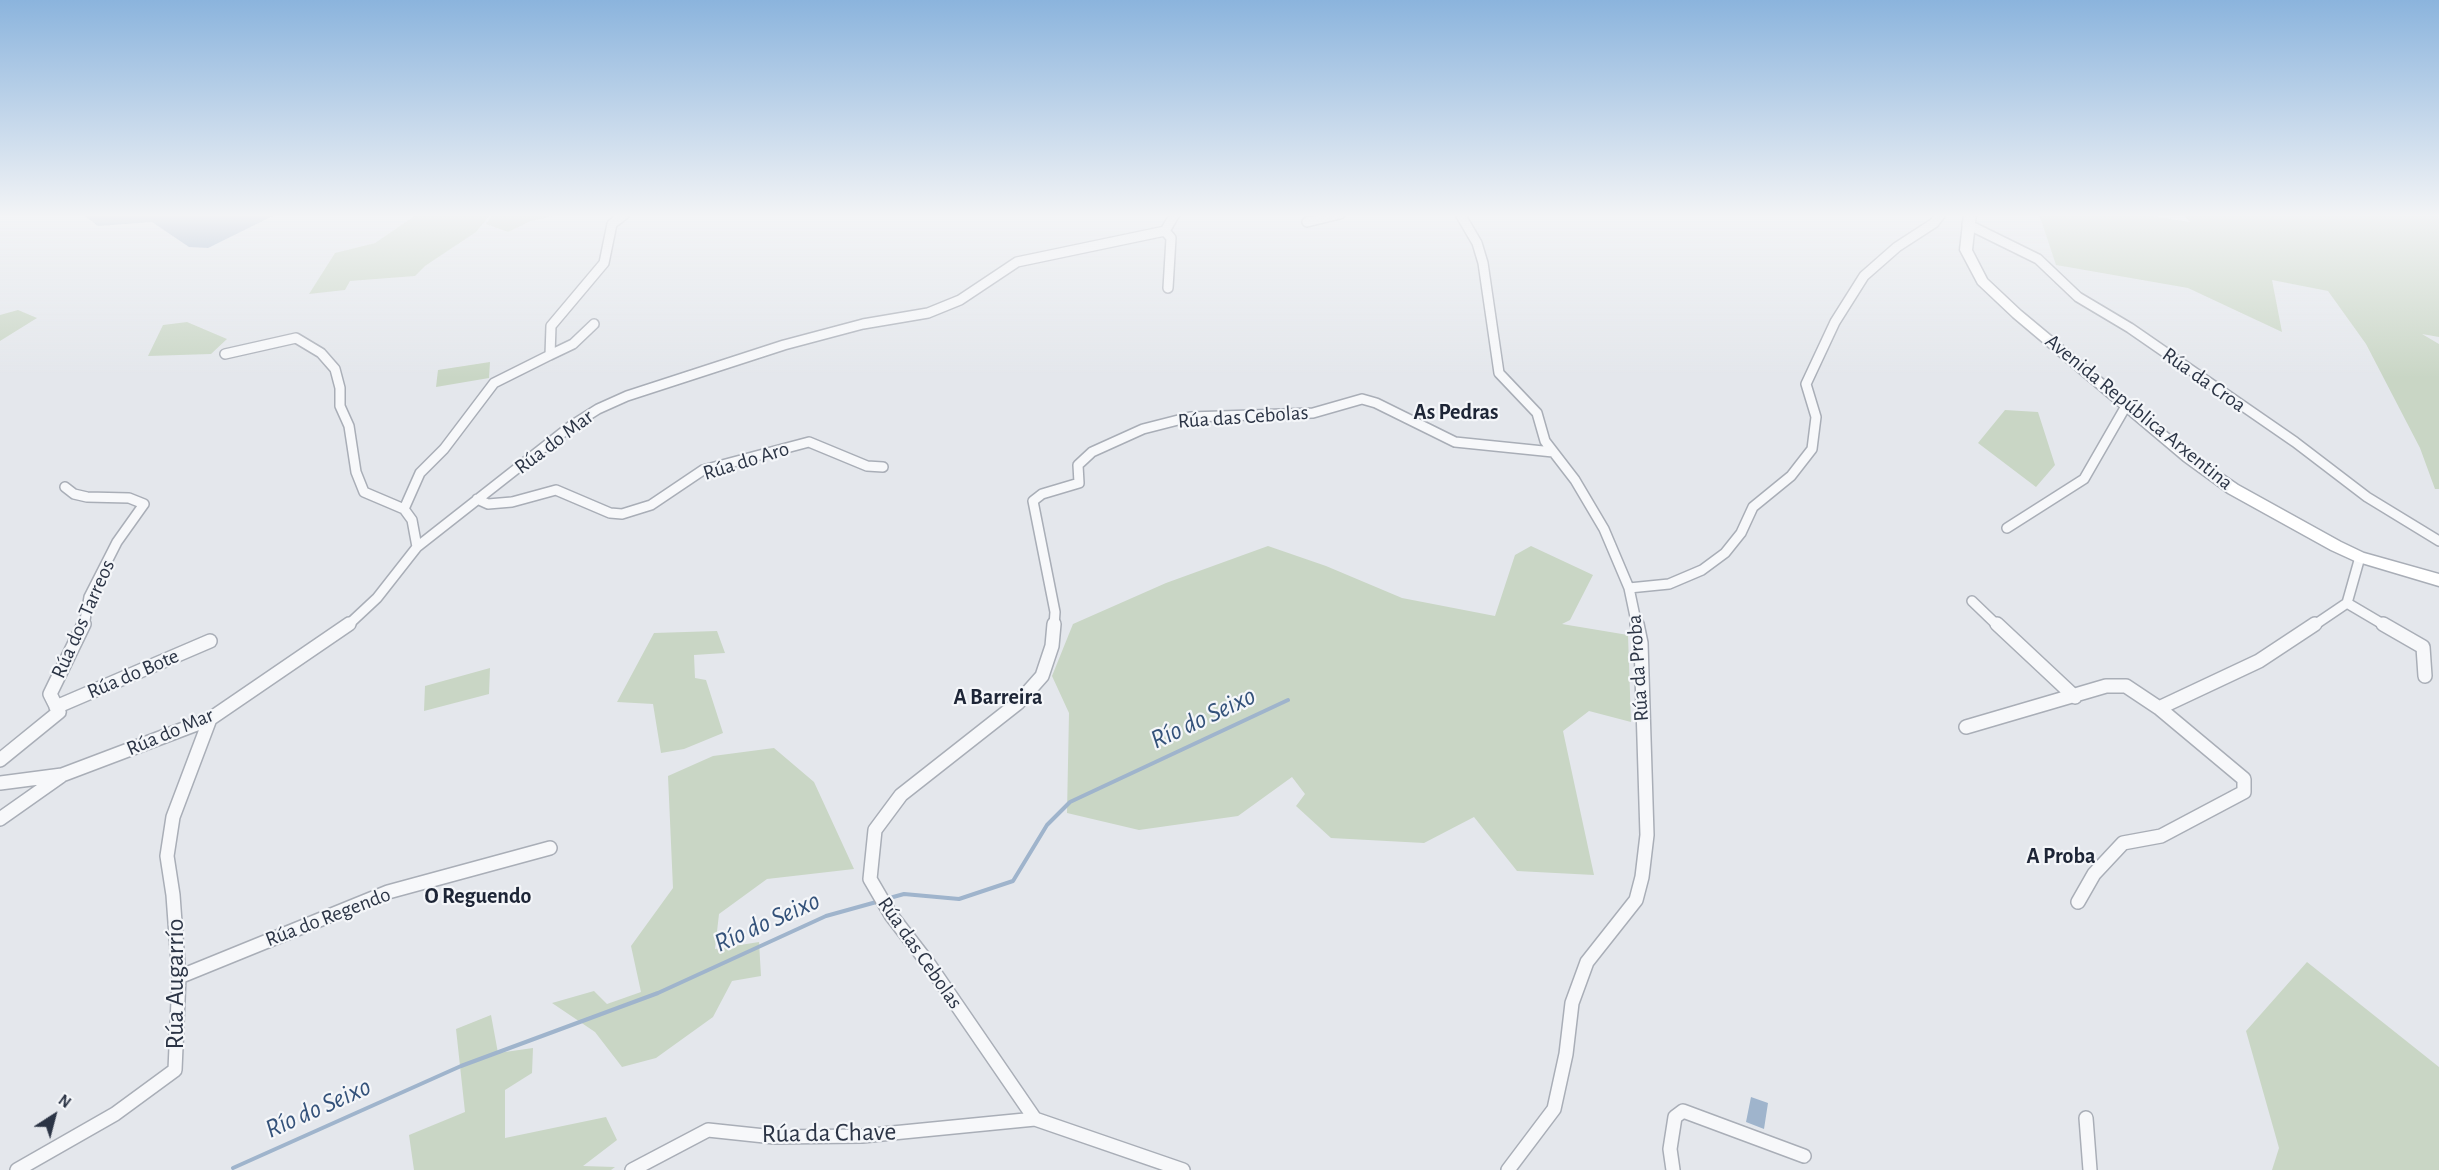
<!DOCTYPE html>
<meta charset="utf-8">
<style>
body{margin:0}
#map{position:relative;width:2439px;height:1170px;overflow:hidden;background:#e4e7ec;font-family:"Alegreya Sans",sans-serif}
canvas{display:block}
.north{position:absolute;left:24px;top:1086px;width:60px;height:60px;-webkit-text-stroke:4px #f4f6f9;paint-order:stroke;rotate:36deg;font-size:16px;font-weight:700;line-height:24px;text-align:center;color:#2b3445}
.north::after{content:'';display:block;margin:auto;width:21px;height:27px;background:#2b3445;clip-path:polygon(50% 0,100% 100%,50% 72%,0 100%)}
</style>
<div id="map">
<canvas width="2439" height="1170"></canvas>
<div class="north">N</div>
</div>
<script>
const c = document.querySelector('canvas').getContext('2d');
c.lineJoin = 'round';
function paint(path, color) { c.fillStyle = color; c.fill(path, 'evenodd'); }
const shape = rows => new Path2D(rows.map(r => 'M' + r).join(''));
function strokePath(path, color, width, dash) { c.strokeStyle = color; c.lineWidth = width; c.lineCap = dash ? 'butt' : 'round'; c.setLineDash(dash || []); c.stroke(path); }
function drawText(font, color, halo, rows, align = 'center') {
  c.font = font + ' "Alegreya Sans",sans-serif'; c.lineWidth = 4.5; c.setLineDash([]); c.textBaseline = 'middle'; c.strokeStyle = halo; c.fillStyle = color; for (const [text, x, y, turn = 0] of rows) {
    c.save(); c.translate(x, y); c.rotate((+turn || 0) * Math.PI / 180); c.textAlign = isNaN(turn) ? turn : align; if (halo) c.strokeText(text, 0, 0); c.fillText(text, 0, 0); c.restore();
  }
}
paint(shape([
 [491,214,476,232,425,266,415,276,350,281,345,290,309,294,335,253,375,243,416,215],
 [493,214,561,214,531,221,508,232,486,224],
 [2039,214,2139,214,2190,222,2183,214,2439,214,2439,337,2422,334,2439,344,2439,489,2435,489,2420,448,2366,344,2328,291,2272,280,2282,332,2188,288,2056,265],
 [18,310,37,318,0,341,0,315],
 [187,322,227,339,211,354,148,356,163,325],
 [490,362,489,378,436,387,438,370],
 [2005,410,2038,412,2055,465,2036,487,1978,443],
 [1268,546,1326,566,1402,598,1495,616,1515,555,1531,546,1593,575,1570,620,1562,624,1628,635,1631,722,1589,711,1563,731,1594,875,1517,871,1474,817,1424,843,1331,838,1296,806,1305,794,1292,777,1238,816,1139,830,1067,813,1069,713,1052,676,1073,624,1166,583],
 [717,631,725,653,694,655,695,678,706,680,723,733,684,749,661,753,653,704,617,702,654,633],
 [490,668,489,694,424,711,425,686],
 [774,748,814,782,854,869,767,879,719,914,715,949,759,942,761,976,732,981,713,1017,656,1058,622,1067,595,1032,552,1003,594,991,607,1004,641,992,631,946,673,888,668,776,713,756],
 [2307,962,2439,1067,2439,1170,2272,1170,2279,1148,2246,1031],
 [491,1015,498,1053,533,1048,532,1073,505,1090,505,1138,606,1117,617,1140,583,1166,615,1167,611,1170,414,1170,409,1135,465,1112,456,1029]
]), '#c9d6c5');
paint(shape([
 [82,214,277,214,208,248,189,247,152,222,98,226],
 [1751,1097,1768,1103,1764,1129,1746,1122]
]), '#9fb4cc');
strokePath(shape([
 [886,899,904,894,959,899,1013,881,1047,825,1070,802,1288,700],
 [233,1168,461,1066,658,993,826,916,880,901]
]), '#9fb4cc', 4);
const minorFar1 = shape([
 [1460,214,1477,243,1483,263,1499,373,1537,413,1545,441,1575,480,1604,529,1629,588],
 [1307,222,1340,214],
 [1967,224,2038,259,2078,297,2130,328,2295,442,2367,497,2439,541],
 [1165,231,1171,238,1168,288],
 [225,354,296,338,321,353,335,369,340,388,340,406,349,426,356,472,364,492,404,509],
 [550,355,573,344,594,324],
 [65,487,74,494,87,497,129,498,144,504,117,542,89,597,84,626],
 [477,499,488,504,512,502,556,490,610,513,622,514,651,505,703,470,809,442,867,466,883,467],
 [2007,528,2084,479,2126,406],
 [417,547,412,520,404,509,420,473,444,449,494,383,550,355,551,326,604,263,612,224,625,214],
 [1972,601,1998,626],
 [2347,603,2386,626],
 [347,626,377,598,417,547,571,426,598,409,627,396,784,345,863,324,928,313,960,300,1017,262,1165,231,1175,214],
 [1054,626,1055,612,1033,501,1042,494,1079,483,1078,465,1092,452,1143,429,1190,417,1313,413,1362,399,1376,403,1455,442,1553,452],
 [1637,626,1629,588,1669,584,1702,570,1725,553,1741,533,1753,507,1791,476,1812,449,1816,417,1806,384,1835,322,1864,276,1897,247,1934,223,1941,214],
 [2313,626,2347,603,2360,557]
]);
const minor = shape([
 [1054,624,1052,646,1042,676,1018,703,901,795,875,830,870,879,891,915,928,963,1035,1119,1183,1170],
 [1997,624,2075,697],
 [2383,624,2423,647,2425,676],
 [56,707,210,641],
 [1966,727,2106,686,2126,686,2159,708,2259,661,2315,624],
 [0,760,59,712,50,694,84,624],
 [0,783,62,775,210,719,349,624],
 [0,819,61,776],
 [2078,902,2094,874,2123,843,2161,836,2244,792,2244,779,2159,708],
 [179,977,388,892,550,848],
 [2086,1118,2090,1170],
 [17,1170,115,1114,175,1070,179,977,173,895,167,856,173,817,210,719],
 [632,1170,708,1130,774,1137,862,1136,1035,1119],
 [1508,1170,1554,1109,1566,1054,1572,1003,1587,962,1636,900,1642,877,1647,835,1641,643,1637,624],
 [1673,1170,1670,1149,1675,1117,1683,1111,1804,1156]
]);
const secondary = shape([
 [1964,214,1976,214,1972,250,1987,279,2021,311,2194,455,2238,485,2341,542,2364,553,2439,574,2439,586,2355,561,2331,550,2228,493,2184,461,2013,317,1978,284,1960,250,1964,214]
]);
strokePath(minorFar1, '#a9aeb7', 12);
strokePath(minor, '#a9aeb7', 16);
strokePath(secondary, '#a9aeb7', 3);
strokePath(minorFar1, '#f7f8fa', 9);
strokePath(minor, '#f7f8fa', 13);
paint(secondary, '#fff');
const sky = c.createLinearGradient(0, 0, 0, 378);
sky.addColorStop(0, '#8bb4dd');
sky.addColorStop(0.57, '#f3f4f6');
sky.addColorStop(1, '#f3f4f600');
c.fillStyle = sky;
c.fillRect(0, 0, 2439, 378);
drawText('21px', '#2b3445', '#f4f6f9', [
 ["Rúa da Croa",2204,380,35],
 ["Avenida República Arxentina",2139,412,39],
 ["Rúa das Cebolas",1243,417,-4],
 ["Rúa do Mar",554,442,-37],
 ["Rúa do Aro",746,461,-17],
 ["Rúa dos Tarreos",83,619,-66],
 ["Rúa da Proba",1638,668,-94],
 ["Rúa do Bote",133,674,-23],
 ["Rúa do Mar",170,732,-23],
 ["Rúa do Regendo",328,917,-21],
 ["Rúa das Cebolas",920,953,55]
]);
drawText('bold 22px', '#1d2536', '#f4f6f9', [
 ["As Pedras",1456,412],
 ["A Barreira",998,697],
 ["A Proba",2061,856],
 ["O Reguendo",478,896]
]);
drawText('26px', '#2b3445', '#f4f6f9', [
 ["Rúa Augarrío",175,984,-90],
 ["Rúa da Chave",829,1133,-1]
]);
drawText('italic 27px', '#34527a', '#f4f6f9', [
 ["Río do Seixo",1203,718,-25],
 ["Río do Seixo",767,922,-24],
 ["Río do Seixo",318,1108,-24]
]);
</script>
